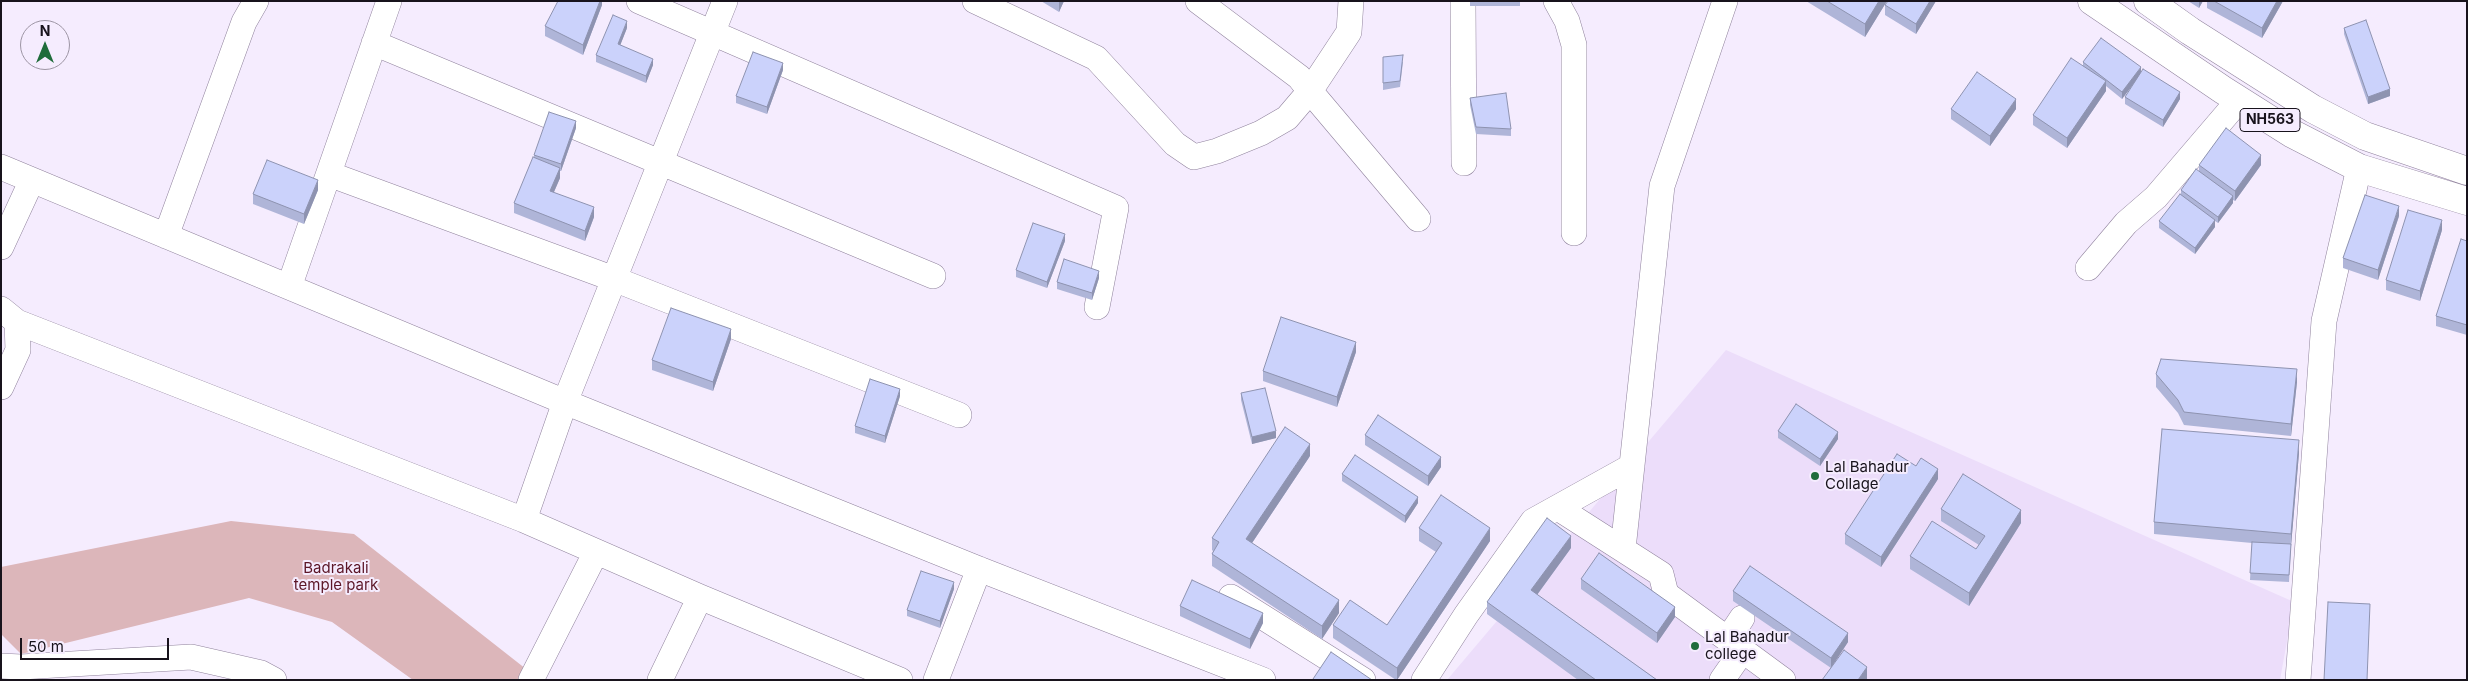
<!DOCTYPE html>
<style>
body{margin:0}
#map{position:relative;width:2468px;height:681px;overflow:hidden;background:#f5ecfe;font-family:Inter,sans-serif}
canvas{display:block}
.frame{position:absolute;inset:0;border:2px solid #18131c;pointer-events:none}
.north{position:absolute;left:20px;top:20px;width:50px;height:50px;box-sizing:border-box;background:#f5ecfe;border:1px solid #9d95a4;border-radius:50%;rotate:0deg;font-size:14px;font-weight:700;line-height:20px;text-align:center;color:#18131c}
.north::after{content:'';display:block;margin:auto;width:18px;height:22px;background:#1f6c3b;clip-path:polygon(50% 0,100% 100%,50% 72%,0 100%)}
.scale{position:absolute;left:20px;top:638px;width:149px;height:22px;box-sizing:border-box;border:2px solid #18131c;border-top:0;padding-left:6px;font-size:15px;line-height:18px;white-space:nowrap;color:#18131c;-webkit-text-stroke:4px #f5ecfe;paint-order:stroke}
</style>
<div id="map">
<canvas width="2468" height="681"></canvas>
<div class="frame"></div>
<div class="north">N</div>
<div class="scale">50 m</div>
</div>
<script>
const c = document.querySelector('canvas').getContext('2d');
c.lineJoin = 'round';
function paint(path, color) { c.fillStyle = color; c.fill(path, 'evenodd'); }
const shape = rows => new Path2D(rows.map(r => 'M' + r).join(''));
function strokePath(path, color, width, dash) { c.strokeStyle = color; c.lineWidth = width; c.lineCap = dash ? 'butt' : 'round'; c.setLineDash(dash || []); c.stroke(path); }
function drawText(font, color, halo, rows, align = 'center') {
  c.font = font + ' Inter,sans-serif'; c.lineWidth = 4; c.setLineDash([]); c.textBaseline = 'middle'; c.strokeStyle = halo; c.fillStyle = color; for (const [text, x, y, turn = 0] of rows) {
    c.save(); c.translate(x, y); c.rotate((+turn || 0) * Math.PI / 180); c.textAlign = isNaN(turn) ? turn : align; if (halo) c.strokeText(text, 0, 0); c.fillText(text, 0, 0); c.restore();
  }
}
paint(shape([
 [1726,350,2294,602,2280,680,1447,680]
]), '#ecddfa');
paint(shape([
 [231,521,354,534,540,680,413,680,332,622,249,598,21,654,1,634,1,567]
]), '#dcb6ba');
const minor = shape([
 [639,1,1116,208,1097,307],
 [975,1,1096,58,1175,144,1194,157,1217,151,1261,133,1287,118,1310,91,1418,219],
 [1198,1,1299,77,1310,91,1349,32,1351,1],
 [1463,1,1464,163],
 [1556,1,1567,21,1574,45,1574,233],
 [374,43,933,276],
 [1,167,565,402,979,569,1263,680],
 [329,174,614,279,959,415],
 [166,236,244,22,256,1],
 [1,247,32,180],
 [2088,268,2126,223,2156,197,2239,100],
 [289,287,389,1],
 [1,309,17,322,524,520,700,597,900,680],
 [1,387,18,350,17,322],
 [1558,508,1661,574,1666,594,1783,680],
 [524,520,565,402,725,1],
 [1623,549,1662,186,1725,1],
 [1231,597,1363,680],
 [1728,639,1742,618],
 [1,666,21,667,191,657,261,673,274,680],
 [531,680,596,552],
 [660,680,700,597],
 [936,680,979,569],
 [1424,680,1466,615,1533,521,1632,466],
 [1722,680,1743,650],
 [2298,680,2324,321,2359,168]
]);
const highway = shape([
 [2092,1,2223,90,2291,133,2359,168,2467,201],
 [2148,1,2190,31,2313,109,2365,136,2467,171]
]);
strokePath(minor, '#90839d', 26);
strokePath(highway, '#90839d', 29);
strokePath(minor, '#fff', 25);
strokePath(highway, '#fff', 28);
paint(shape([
 [600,1,602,1,602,5,583,55,545,36,545,26],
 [1041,1,1064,1,1059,12],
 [1470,1,1520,1,1520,6,1470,6],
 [1806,1,1887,1,1865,37],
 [1936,1,1916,34,1885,15,1885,5],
 [2188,1,2203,1,2199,8],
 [2207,1,2283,1,2262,38,2207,8],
 [627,28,620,45,653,65,646,83,596,62,596,55],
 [2344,28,2390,96,2368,104,2344,34],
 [1383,57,1403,62,1400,87,1383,90],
 [2083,62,2141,73,2180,99,2163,127,2125,104,2125,97,2135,82,2122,99,2106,86,2106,91,2067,148,2033,125,2033,115,2083,66],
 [783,70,767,114,736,103,736,96],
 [1470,98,1511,129,1511,136,1476,134,1470,105],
 [1951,109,2016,109,1990,146,1951,119],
 [576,128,561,171,560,171,560,178,554,192,594,217,585,241,514,213,514,203,534,157,534,155],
 [2199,165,2261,165,2235,201,2233,200,2233,203,2218,223,2215,221,2215,227,2195,254,2159,228,2159,221,2181,195,2181,190,2199,171],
 [318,190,304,224,253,204,253,194],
 [2399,216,2378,280,2343,268,2343,258],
 [2442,230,2420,301,2386,290,2386,280],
 [1065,241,1047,288,1016,277,1016,270],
 [2467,241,2467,335,2436,326,2436,316],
 [1099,278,1092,300,1057,289,1057,282],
 [731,339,713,391,652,370,652,360],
 [1356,352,1337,407,1263,381,1263,371],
 [2156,374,2297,382,2291,436,2184,425,2178,413,2156,387],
 [1241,393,1276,438,1252,444,1241,400],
 [900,396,885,443,855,433,855,426],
 [1778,431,1838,439,1820,466,1778,438],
 [1365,435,1441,467,1428,486,1365,445],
 [2299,453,2291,546,2289,582,2250,580,2252,543,2154,534,2154,522],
 [1310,456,1252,543,1339,613,1322,639,1212,566,1212,554,1213,551,1212,550,1212,538],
 [1342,474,1418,503,1405,523,1342,481],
 [1938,479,1881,567,1845,544,1845,534],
 [1941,509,2021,523,1969,606,1910,569,1910,556,1976,549,1979,545,1941,521],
 [1419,528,1490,541,1397,680,1396,680,1333,638,1333,625,1387,625,1436,552,1419,541],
 [1571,548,1537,595,1657,680,1578,680,1487,614,1487,602],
 [1581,579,1675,617,1657,643,1581,589],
 [954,589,940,628,907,616,907,610],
 [1733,591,1848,642,1831,667,1867,679,1831,668,1733,601],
 [1180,606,1263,623,1250,649,1180,616]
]), '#afb5d8');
paint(shape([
 [600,1,602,1,602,5,583,55,583,45],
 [1059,1,1064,1,1059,12],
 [1879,1,1887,1,1865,37,1865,24],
 [1930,1,1936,1,1916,34,1916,24],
 [2199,1,2203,1,2199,8],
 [2277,1,2283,1,2262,38,2262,28],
 [627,21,627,28,618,51,618,44],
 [653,59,653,65,646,83,646,76],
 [783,63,783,70,767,114,767,107],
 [2141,67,2141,74,2122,99,2122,92],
 [2106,81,2106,91,2067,148,2067,138],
 [2390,89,2390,96,2368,104,2368,97],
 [2180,92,2180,99,2163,127,2163,120],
 [2016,99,2016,109,1990,146,1990,136],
 [576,121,576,128,561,171,561,164],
 [2261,155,2261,165,2235,201,2235,191],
 [560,168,560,178,550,201,550,191],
 [318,180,318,190,304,224,304,214],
 [2233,196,2233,203,2218,223,2218,217],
 [2399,206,2399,216,2378,280,2378,270],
 [594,207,594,217,585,241,585,231],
 [2215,220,2215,227,2195,254,2195,248],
 [2442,220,2442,230,2420,301,2420,291],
 [1065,234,1065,241,1047,288,1047,282],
 [1099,271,1099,278,1092,300,1092,293],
 [731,329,731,339,713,391,713,382],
 [1356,342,1356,352,1337,407,1337,397],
 [2297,369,2297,382,2291,436,2291,424],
 [900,389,900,396,885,443,885,436],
 [1276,431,1276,438,1252,444,1252,437],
 [1838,432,1838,439,1820,466,1820,459],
 [2299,440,2299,453,2291,546,2291,534],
 [1310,444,1310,456,1246,552,1246,539],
 [1441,457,1441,467,1428,486,1428,476],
 [1938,469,1938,479,1881,567,1881,557],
 [1418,497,1418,503,1405,523,1405,516],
 [2021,510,2021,523,1969,606,1969,593],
 [1490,528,1490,541,1397,680,1397,668],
 [1571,536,1571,548,1531,603,1531,590],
 [954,582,954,589,940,628,940,621],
 [1339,600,1339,613,1322,639,1322,626],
 [1675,607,1675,617,1657,643,1657,633],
 [1263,613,1263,623,1250,649,1250,639],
 [1848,633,1848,642,1831,668,1831,658],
 [1867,667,1867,679,1858,680]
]), '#8e93b0');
const building = shape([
 [558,1,600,1,583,45,545,26,558,1],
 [1827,1,1879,1,1865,24,1827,1],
 [1888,1,1930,1,1916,24,1885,5,1888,1],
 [2214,1,2277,1,2262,28,2214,1],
 [613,15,627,21,618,44,653,59,646,76,596,55,613,15],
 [2366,20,2390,89,2368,97,2344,28,2366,20],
 [2101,38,2141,67,2122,92,2083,62,2101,38],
 [753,52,783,63,767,107,736,96,753,52],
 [1403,55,1400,81,1383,83,1383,57,1403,55],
 [2071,58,2106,81,2067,138,2033,115,2071,58],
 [2143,69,2180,92,2163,120,2125,97,2143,69],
 [1977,72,2016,99,1990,136,1951,109,1977,72],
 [1506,93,1511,129,1476,127,1470,98,1506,93],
 [549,112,576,121,561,164,534,155,549,112],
 [2226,128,2261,155,2235,191,2199,165,2226,128],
 [533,157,560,168,550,191,594,207,585,231,514,203,533,157],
 [267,160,318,180,304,214,253,194,267,160],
 [2196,169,2233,196,2218,217,2181,190,2196,169],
 [2180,194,2215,220,2195,248,2159,221,2180,194],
 [2365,195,2399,206,2378,270,2343,258,2365,195],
 [2408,210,2442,220,2420,291,2386,280,2408,210],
 [1033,223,1065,234,1047,282,1016,270,1033,223],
 [2461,239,2467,241,2467,325,2436,316,2461,239],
 [1064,259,1099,271,1092,293,1057,282,1064,259],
 [671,308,731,329,713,382,652,360,671,308],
 [1281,317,1356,342,1337,397,1263,371,1281,317],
 [2161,359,2297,369,2291,424,2184,412,2178,400,2156,374,2161,359],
 [870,379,900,389,885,436,855,426,870,379],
 [1265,388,1276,431,1252,437,1241,393,1265,388],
 [1796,404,1838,432,1820,459,1778,431,1796,404],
 [1378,415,1441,457,1428,476,1365,435,1378,415],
 [1285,427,1310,444,1246,539,1339,600,1322,626,1212,554,1219,542,1212,538,1285,427],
 [2162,429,2299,440,2291,534,2154,522,2162,429],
 [1897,454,1916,466,1921,458,1938,469,1881,557,1845,534,1897,454],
 [1355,455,1418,497,1405,516,1342,474,1355,455],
 [1963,474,2021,510,1969,593,1910,556,1932,521,1976,549,1985,536,1941,509,1963,474],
 [1441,495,1490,528,1397,668,1333,625,1350,600,1387,625,1442,543,1419,528,1441,495],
 [1547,518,1571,536,1531,590,1657,680,1596,680,1487,602,1547,518],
 [2252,542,2291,544,2289,575,2250,573,2252,542],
 [1599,553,1675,607,1657,633,1581,579,1599,553],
 [1750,566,1848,633,1831,658,1733,591,1750,566],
 [921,571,954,582,940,621,907,610,921,571],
 [1192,580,1263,613,1250,639,1180,606,1192,580],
 [2328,602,2370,604,2367,680,2324,680,2328,602],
 [1844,650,1867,667,1858,680,1822,680,1844,650],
 [1331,652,1372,680,1315,680,1313,679,1331,652]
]);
paint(building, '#cbd2fb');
strokePath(building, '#8e93b0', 1);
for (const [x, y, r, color] of [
 [1815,476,5,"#1f6c3b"],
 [1695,646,5,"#1f6c3b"]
]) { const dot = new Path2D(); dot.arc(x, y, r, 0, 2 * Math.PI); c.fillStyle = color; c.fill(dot); strokePath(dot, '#f5ecfe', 2); }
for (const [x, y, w] of [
 [2270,120,60]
]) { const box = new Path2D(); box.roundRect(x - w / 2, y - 11.5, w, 23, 4); c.fillStyle = '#f5ecfe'; c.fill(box); strokePath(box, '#18131c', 1); }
drawText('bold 14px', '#18131c', null, [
 ["NH563",2270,120]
]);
drawText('15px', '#18131c', '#f5ecfe', [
 ["Lal Bahadur",1825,467],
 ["Collage",1825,484],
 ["Lal Bahadur",1705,637],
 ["college",1705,654]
], 'left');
drawText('15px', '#5c1627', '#f5ecfe', [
 ["Badrakali",336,568],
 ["temple park",336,585]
]);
</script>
